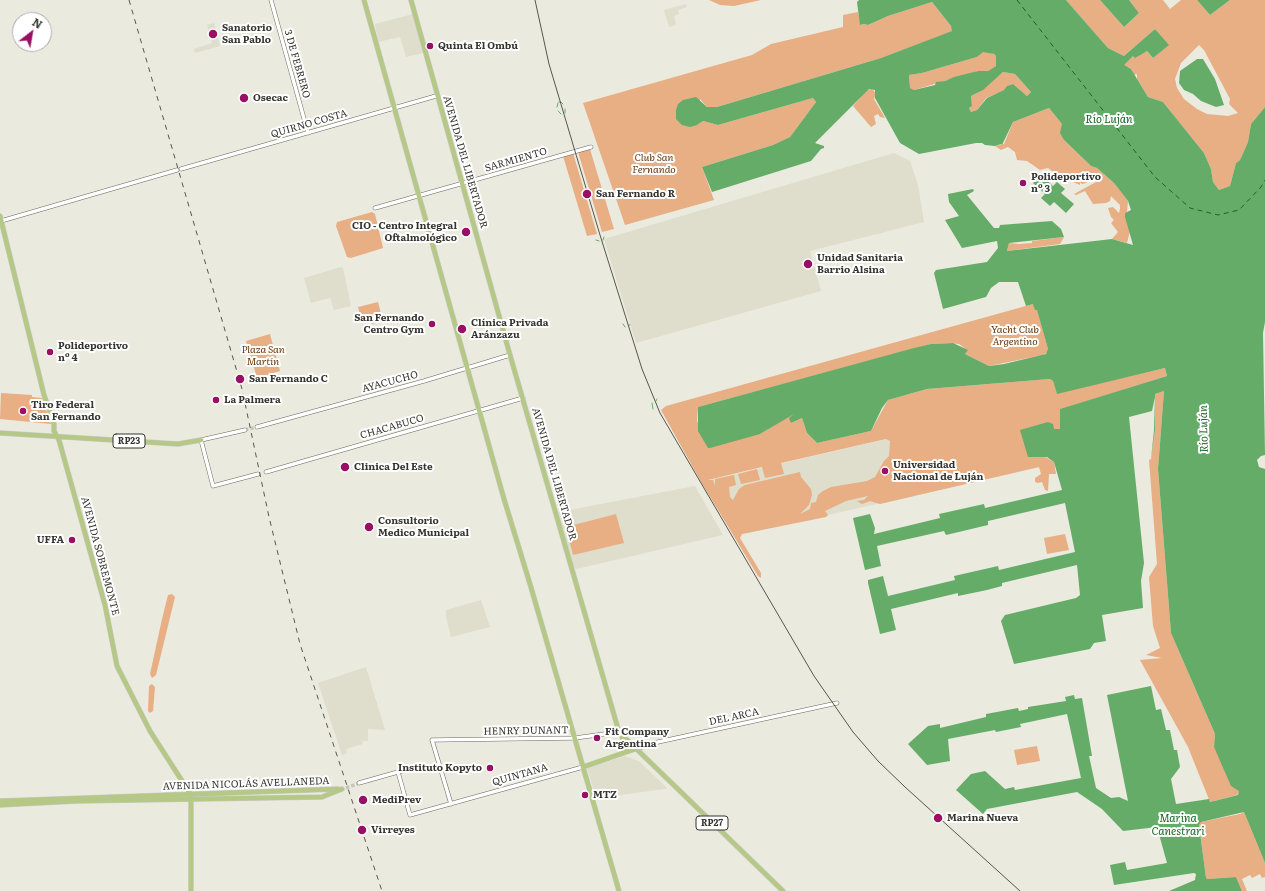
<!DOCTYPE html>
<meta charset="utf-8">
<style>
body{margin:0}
#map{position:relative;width:1265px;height:891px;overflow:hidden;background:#ebeade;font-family:Literata,serif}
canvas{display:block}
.north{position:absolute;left:12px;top:12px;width:40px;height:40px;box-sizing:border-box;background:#fff;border:1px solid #aeaeac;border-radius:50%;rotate:31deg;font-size:11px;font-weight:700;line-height:16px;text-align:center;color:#34342f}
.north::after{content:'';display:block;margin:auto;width:14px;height:18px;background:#980f64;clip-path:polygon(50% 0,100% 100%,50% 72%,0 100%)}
</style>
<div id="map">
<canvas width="1265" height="891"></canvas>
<div class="north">N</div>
</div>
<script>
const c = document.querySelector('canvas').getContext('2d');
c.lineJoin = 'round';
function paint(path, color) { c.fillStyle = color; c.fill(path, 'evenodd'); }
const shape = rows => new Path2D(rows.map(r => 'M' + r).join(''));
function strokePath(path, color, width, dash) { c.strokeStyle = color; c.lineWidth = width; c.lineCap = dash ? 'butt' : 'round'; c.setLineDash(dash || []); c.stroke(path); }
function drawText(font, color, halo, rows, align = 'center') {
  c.font = font + ' Literata,serif'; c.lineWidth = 4; c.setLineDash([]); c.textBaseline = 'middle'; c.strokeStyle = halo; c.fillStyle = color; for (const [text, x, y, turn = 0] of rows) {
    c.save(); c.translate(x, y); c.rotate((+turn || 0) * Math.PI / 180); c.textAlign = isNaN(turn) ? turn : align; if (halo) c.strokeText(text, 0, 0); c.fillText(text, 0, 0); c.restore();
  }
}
paint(shape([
 [686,4,687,7,678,10,679,14,674,16,676,25,669,27,664,10],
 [413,14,423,53,406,57,400,37,378,42,375,24],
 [214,23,220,46,195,53,194,49,212,43,207,25],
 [894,153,910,161,918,185,924,222,810,251,821,291,636,343,604,239],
 [341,267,343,268,351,306,334,310,330,298,311,303,304,278],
 [1013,410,1054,462,1056,466,1045,466,735,536,701,482],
 [695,486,723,535,576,569,573,567,559,512],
 [481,600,490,627,451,637,446,617,446,610],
 [366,667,385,730,368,729,368,741,362,741,363,744,346,749,347,753,342,755,318,683],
 [625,756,639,761,667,788,665,789,596,798,587,768]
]), '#dfddcb');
paint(shape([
 [709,0,761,0,734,6,720,5],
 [1066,0,1100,0,1124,27,1139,13,1129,0,1163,0,1170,9,1181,0,1197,0,1210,15,1230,0,1265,0,1265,107,1251,124,1248,142,1240,160,1236,163,1230,186,1219,190,1213,182,1211,169,1204,153,1163,102,1148,97,1137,79,1137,74,1134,75,1131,69,1123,65,1133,56,1147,51,1153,58,1168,45,1155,29,1124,56,1108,48],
 [1199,45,1204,50,1230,99,1229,104,1238,113,1228,116,1207,114,1197,109,1184,99,1177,88,1175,79,1181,63],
 [932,2,951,26,953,31,881,58,717,107,707,107,700,99,697,125,703,121,718,125,813,98,816,102,790,137,773,145,702,167,714,200,625,225,583,103,752,55,771,44,843,27,843,15,858,12,861,25,864,24,868,25,888,16],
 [983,51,994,54,996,56,996,66,988,71,978,71,914,90,910,88,909,75,922,73,977,57],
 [1003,72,1015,74,1031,92,1027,96,1013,84,1007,86,1005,90,986,98,977,110,971,112,969,108,972,106,971,96,979,92],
 [872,89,876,93,874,99,885,118,880,117,878,114,874,116,876,124,871,127,853,106,867,90],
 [1049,108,1062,124,1064,140,1091,166,1097,168,1114,183,1128,201,1127,212,1125,214,1130,231,1127,243,1112,239,1118,232,1111,223,1114,220,1111,217,1108,208,1113,207,1119,213,1120,209,1120,205,1111,196,1110,201,1106,203,1093,204,1085,191,1076,195,1074,194,1096,182,1091,177,1086,183,1082,184,1080,182,1080,185,1071,181,1071,178,1066,175,1061,178,1048,168,1040,170,1027,161,1017,160,1015,152,1008,147,1001,150,995,146,1004,144,1013,122],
 [590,149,614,229,602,232,578,152],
 [573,153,597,234,587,236,563,156],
 [372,212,375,214,383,248,351,258,347,257,336,226,337,222],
 [1064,237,1060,244,1007,251,1009,243,1019,244,1032,243,1032,241],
 [378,302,383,321,372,324,371,320,362,323,358,307],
 [1033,304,1037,309,1048,349,1048,352,1043,355,989,366,965,354,967,350,959,344,949,343,931,344,698,407,697,422,760,434,794,413,791,423,802,418,807,433,817,443,871,431,888,400,927,389,1050,379,1053,381,1057,393,1165,368,1167,376,1061,409,1060,429,1054,429,1045,457,1054,462,1056,474,1049,474,1048,491,1045,490,1042,482,1038,483,1035,482,1035,478,1041,474,1039,467,880,504,870,501,862,504,857,501,864,500,868,496,846,501,825,511,828,515,826,517,742,534,740,538,761,573,761,578,758,576,701,482,661,410,666,406],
 [886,439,890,441,889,456,884,461,875,477,867,481,831,487,823,491,818,495,816,502,811,503,810,509,800,514,809,505,812,495,811,489,801,477,800,472,745,485,739,489,733,500,730,497,729,487,736,485,734,475,715,479,715,486,713,480,708,480,762,467,765,478,784,474,781,463],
 [270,334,280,371,257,378,246,341],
 [1164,391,1158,469,1171,633,1215,734,1214,747,1240,791,1237,795,1210,802,1188,747,1140,660,1162,658,1146,655,1160,648,1153,626,1149,577,1157,564,1149,460,1151,459,1155,430,1155,394],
 [1,393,32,395,32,397,42,398,51,424,0,419],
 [757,469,760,480,741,484,738,474],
 [616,514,624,543,573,555,566,527],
 [1065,534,1069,550,1047,554,1044,538],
 [172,594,175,597,156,675,152,678,150,674,162,619,168,595],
 [152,684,155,687,153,711,150,713,148,711,149,686],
 [1037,746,1040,761,1017,765,1014,750],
 [1244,812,1265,863,1265,877,1262,878,1260,874,1252,878,1250,875,1242,879,1247,891,1242,891,1236,877,1208,879,1206,878,1199,825,1201,822,1240,814]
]), '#e8ae84');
paint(shape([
 [859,0,1066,0,1108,48,1124,56,1155,29,1169,45,1153,58,1147,51,1135,58,1133,56,1124,65,1131,69,1148,97,1163,102,1204,153,1211,169,1213,182,1219,190,1230,186,1236,163,1240,160,1248,142,1251,124,1265,107,1265,322,1263,333,1265,455,1261,456,1257,460,1259,467,1265,469,1265,863,1244,812,1201,822,1199,825,1206,878,1208,879,1236,877,1242,891,1169,891,1195,880,1196,874,1194,873,1114,885,1110,865,1125,862,1127,870,1167,863,1157,827,1123,831,1102,809,1077,792,987,809,983,814,956,790,971,774,985,771,1005,789,1014,787,1015,790,1081,778,1067,714,1020,724,1021,727,996,732,995,730,948,739,950,761,927,765,908,744,928,726,940,724,940,728,986,717,986,714,1018,708,1019,711,1028,709,1028,707,1066,701,1065,697,1074,695,1075,699,1082,698,1092,756,1089,756,1096,788,1111,798,1119,797,1128,801,1107,695,1151,686,1156,710,1161,709,1166,730,1170,730,1174,750,1177,750,1180,767,1171,779,1176,804,1209,799,1210,802,1238,795,1239,791,1231,786,1214,747,1215,734,1171,633,1158,469,1164,391,1155,394,1155,430,1151,459,1154,430,1155,397,1152,411,1129,417,1144,563,1141,581,1143,608,1102,615,1106,641,1094,643,1090,649,1014,664,1001,621,1005,615,1076,598,1080,595,1077,565,1002,583,1002,586,987,590,958,596,958,593,891,609,896,630,880,634,868,583,868,580,883,576,888,596,955,580,954,576,998,566,999,570,1075,552,1065,503,988,521,988,525,946,535,944,531,877,546,881,566,865,570,853,518,870,514,875,528,874,534,940,518,939,514,984,504,985,508,1062,490,1054,462,1047,457,1028,457,1020,430,1048,422,1053,424,1054,429,1060,429,1060,409,1167,376,1165,368,1057,394,1053,381,1050,379,927,389,888,400,882,408,871,431,817,443,807,433,802,418,791,423,789,418,794,414,760,434,710,448,708,448,698,431,698,407,914,348,931,344,953,343,968,350,965,354,989,366,1004,364,1046,354,1048,349,1037,310,1035,310,1033,304,1026,306,1018,282,999,282,991,288,986,297,943,309,934,273,936,270,987,262,998,248,997,241,962,248,945,220,959,216,949,202,948,194,973,189,974,191,967,195,994,228,999,228,1000,225,1052,221,1061,229,1064,237,1009,243,1007,251,1112,239,1133,245,1125,217,1125,213,1131,210,1128,201,1114,183,1097,168,1091,166,1064,140,1060,133,1062,124,1049,108,1013,122,1002,145,1001,144,995,146,985,145,982,143,976,143,919,154,900,143,875,98,875,90,869,89,815,143,824,146,824,148,821,149,811,161,712,192,702,167,773,145,790,137,816,102,813,98,718,125,703,121,697,125,690,127,682,125,676,119,676,110,678,104,683,100,696,97,707,107,717,107,881,58,952,31,951,26,932,2,888,16,868,25,864,24,860,25,857,2],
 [983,52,994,54,996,56,996,66,988,71,978,71,954,77,945,81,936,82,935,85,914,90,910,88,909,75,922,73,977,57],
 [1003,72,1015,74,1031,92,1027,96,1013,84,1007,86,1004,90,987,98,977,110,971,112,969,108,972,106,971,96,983,90],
 [1100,0,1129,0,1139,13,1124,27],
 [1197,0,1230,0,1210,15],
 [1197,59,1203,59,1215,79,1224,105,1216,107,1201,101,1193,94,1184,90,1179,83,1180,71],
 [1041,175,1053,186,1057,182,1065,189,1061,193,1074,204,1066,213,1054,202,1050,206,1041,198,1045,194,1033,183]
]), '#65ac69');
strokePath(shape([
 [559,102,560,102],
 [561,102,563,104],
 [557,107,558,103],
 [558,111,561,114],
 [565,113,565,109],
 [596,240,599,241],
 [603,240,604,237],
 [623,324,625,327],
 [629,325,630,325],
 [656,401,657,399],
 [652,403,653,409]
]), '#65ac69', 1);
strokePath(shape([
 [1017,0,1155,177,1190,208,1218,215,1239,210,1261,187,1265,180]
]), '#1b6526', 1, [5, 4]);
strokePath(shape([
 [245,430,257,427],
 [346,788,359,783]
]), '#c6c6bb', 3.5, [3.5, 2]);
const minor = shape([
 [271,0,308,133],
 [181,169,436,96],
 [375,208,591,147],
 [1,221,177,170],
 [257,427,424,381,510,355],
 [245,430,201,440,213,486,258,474],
 [266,472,523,398],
 [635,749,658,742,837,703],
 [398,772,410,815,583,767],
 [359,783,412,768,435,766,441,769],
 [451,804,432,740,575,738,619,732]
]);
const major = shape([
 [364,0,504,499,530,584,619,891],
 [411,0,510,355,619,732,783,891],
 [0,216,44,395,54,424,54,431,59,440,105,605,117,666,150,731,191,795,191,891],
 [0,433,178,444,201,440],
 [622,737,626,746,623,752],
 [583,767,635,749],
 [0,801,338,789],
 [0,805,77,801,322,797,342,789]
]);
strokePath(minor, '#68675d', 4.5);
strokePath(major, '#cacac9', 5.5);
strokePath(minor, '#fff', 3.5);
strokePath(major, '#b6c886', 4.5);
strokePath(shape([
 [535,0,549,64,600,235,642,369,660,413,814,676,853,732,878,761,905,787,1020,891]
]), '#56564f', 1);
strokePath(shape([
 [129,0,242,389,269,517,300,644,382,891]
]), '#56564f', 1, [5, 5]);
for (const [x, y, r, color] of [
 [213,34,5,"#980f64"],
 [430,46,4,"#980f64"],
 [244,98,5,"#980f64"],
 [1023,183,4,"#980f64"],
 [587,194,5,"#980f64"],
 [466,232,5,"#980f64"],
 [808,264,5,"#980f64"],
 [432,324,4,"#980f64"],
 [462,329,5,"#980f64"],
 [50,352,4,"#980f64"],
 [240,379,5,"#980f64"],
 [216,400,4,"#980f64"],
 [23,411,4,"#980f64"],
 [345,467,5,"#980f64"],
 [885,471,4,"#980f64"],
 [369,527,5,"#980f64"],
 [72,540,4,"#980f64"],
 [597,738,4,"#980f64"],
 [490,768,4,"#980f64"],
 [585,795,4,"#980f64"],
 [363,800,5,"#980f64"],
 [938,818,5,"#980f64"],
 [362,830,5,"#980f64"]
]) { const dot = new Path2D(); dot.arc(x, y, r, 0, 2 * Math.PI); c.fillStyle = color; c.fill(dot); strokePath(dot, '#fff', 1.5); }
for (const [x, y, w] of [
 [129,441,32],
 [712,823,32]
]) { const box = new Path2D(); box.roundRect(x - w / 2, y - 7, w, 14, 3); c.fillStyle = '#fff'; c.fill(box); strokePath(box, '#34342f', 1); }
drawText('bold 9px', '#34342f', null, [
 ["RP23",129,441],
 ["RP27",712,823]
]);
drawText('bold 10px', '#34342f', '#fff', [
 ["Sanatorio",222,28],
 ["San Pablo",222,40],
 ["Quinta El Ombú",438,46],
 ["Osecac",253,98],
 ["Polideportivo",1031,177],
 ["nº 3",1031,189],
 ["San Fernando R",596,194],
 ["CIO - Centro Integral",457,226,"right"],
 ["Oftalmológico",457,238,"right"],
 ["Unidad Sanitaria",817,258],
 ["Barrio Alsina",817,270],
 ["San Fernando",424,318,"right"],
 ["Centro Gym",424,330,"right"],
 ["Clínica Privada",471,323],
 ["Aránzazu",471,335],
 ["Polideportivo",58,346],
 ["nº 4",58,358],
 ["San Fernando C",249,379],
 ["La Palmera",224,400],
 ["Tiro Federal",31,405],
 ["San Fernando",31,417],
 ["Universidad",893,465],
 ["Nacional de Luján",893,477],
 ["Clinica Del Este",354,467],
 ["Consultorio",378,521],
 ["Medico Municipal",378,533],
 ["UFFA",64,540,"right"],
 ["Fit Company",605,732],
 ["Argentina",605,744],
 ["Instituto Kopyto",482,768,"right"],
 ["MTZ",593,795],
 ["MediPrev",372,800],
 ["Marina Nueva",947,818],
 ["Virreyes",371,830]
], 'left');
drawText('10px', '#34342f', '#fff', [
 ["3 DE FEBRERO",297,64,74],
 ["QUIRNO COSTA",309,124,-16],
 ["SARMIENTO",516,160,-16],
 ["AVENIDA DEL LIBERTADOR",465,162,74],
 ["AYACUCHO",390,382,-15],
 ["CHACABUCO",392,427,-16],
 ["AVENIDA DEL LIBERTADOR",554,474,74],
 ["AVENIDA SOBREMONTE",100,556,75],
 ["DEL ARCA",734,717,-12],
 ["HENRY DUNANT",526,731,-1],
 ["QUINTANA",520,775,-16],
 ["AVENIDA NICOLÁS AVELLANEDA",246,784,-2]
]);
drawText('italic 10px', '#693708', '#fff', [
 ["Club San",654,158],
 ["Fernando",654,170],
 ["Yacht Club",1015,330],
 ["Argentino",1015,342],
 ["Plaza San",263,350],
 ["Martín",263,362]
]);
drawText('italic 11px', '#1b6526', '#fff', [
 ["Río Luján",1109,120],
 ["Río Luján",1204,429,-91],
 ["Marina",1178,819],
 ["Canestrari",1178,832]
]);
</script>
